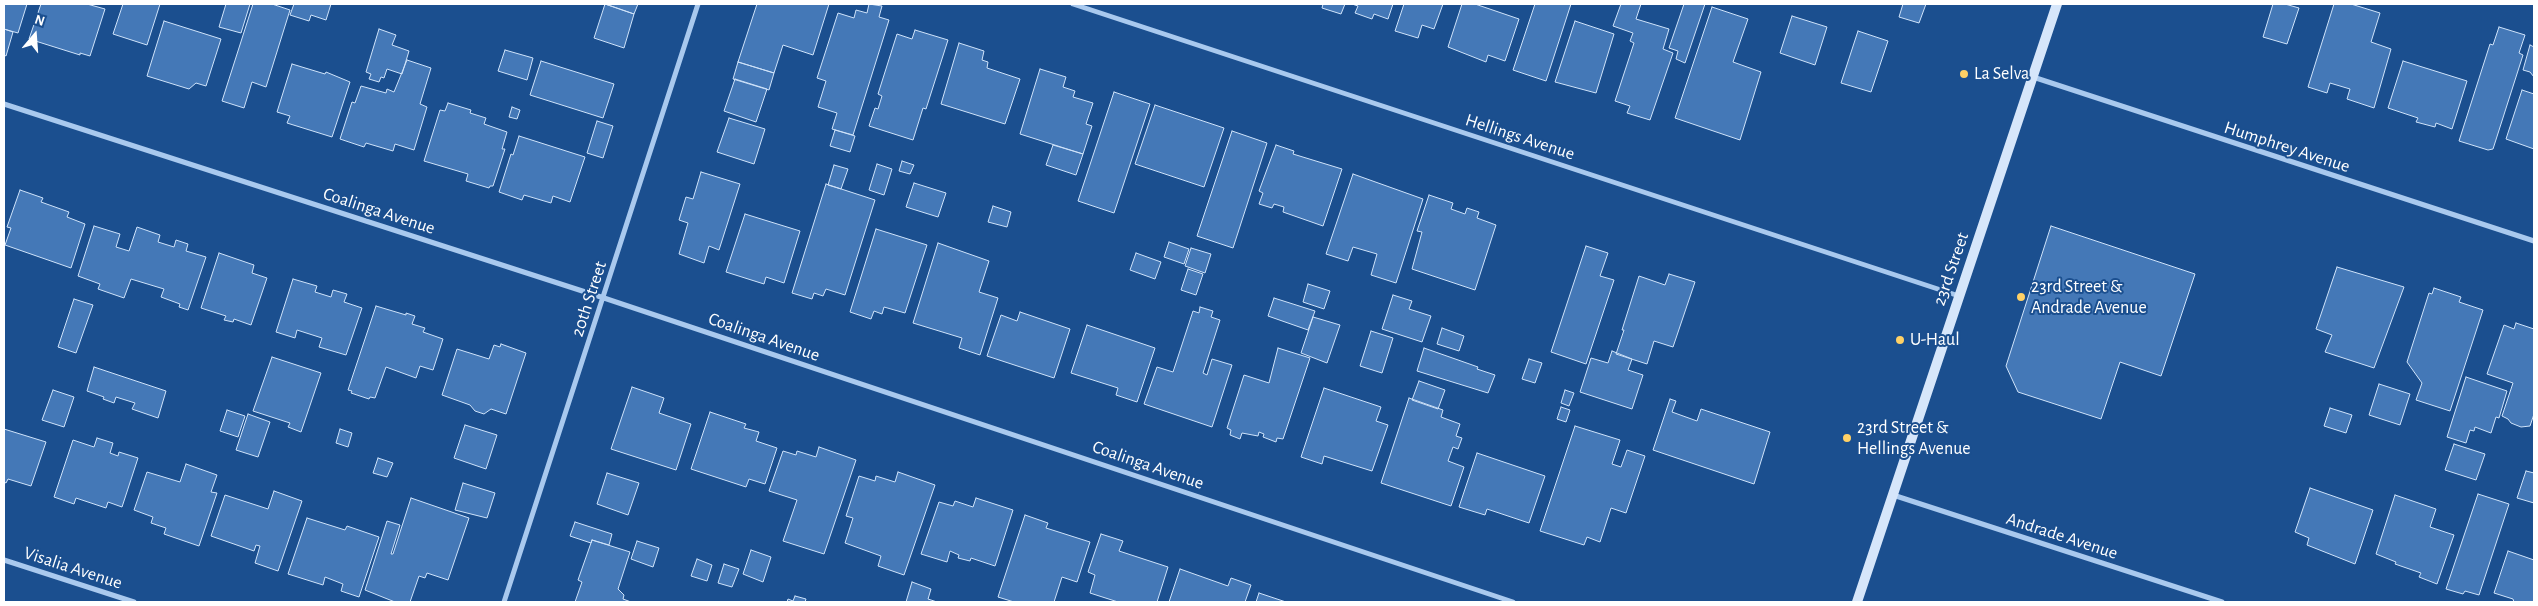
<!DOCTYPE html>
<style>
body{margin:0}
#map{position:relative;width:2538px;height:606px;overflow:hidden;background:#1b4f8f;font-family:"Alegreya Sans",sans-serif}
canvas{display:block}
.frame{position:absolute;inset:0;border:5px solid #fff;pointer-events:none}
.north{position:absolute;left:10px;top:10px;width:50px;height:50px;-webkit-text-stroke:4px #1b4f8f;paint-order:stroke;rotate:18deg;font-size:14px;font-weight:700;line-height:20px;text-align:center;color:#fff}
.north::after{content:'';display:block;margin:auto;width:18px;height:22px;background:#fff;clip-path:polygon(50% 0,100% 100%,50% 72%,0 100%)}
</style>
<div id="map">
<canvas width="2538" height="606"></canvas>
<div class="frame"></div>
<div class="north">N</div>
</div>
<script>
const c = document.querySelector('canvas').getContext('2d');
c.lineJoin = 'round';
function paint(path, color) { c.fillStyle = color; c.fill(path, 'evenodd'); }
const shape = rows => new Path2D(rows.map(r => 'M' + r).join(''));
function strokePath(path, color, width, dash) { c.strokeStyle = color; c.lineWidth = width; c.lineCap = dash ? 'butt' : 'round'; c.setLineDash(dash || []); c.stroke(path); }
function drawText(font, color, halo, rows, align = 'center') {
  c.font = font + ' "Alegreya Sans",sans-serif'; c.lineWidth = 4; c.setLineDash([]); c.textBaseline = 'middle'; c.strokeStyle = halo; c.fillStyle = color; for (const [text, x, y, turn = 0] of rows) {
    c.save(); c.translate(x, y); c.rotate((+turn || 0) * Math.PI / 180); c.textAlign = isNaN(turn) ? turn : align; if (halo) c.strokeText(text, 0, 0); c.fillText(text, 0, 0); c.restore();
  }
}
const building = shape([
 [4,4,27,4,18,33,4,29,4,4],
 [41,4,87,4,105,9,90,56,80,53,80,55,29,39,41,4],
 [123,4,160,4,147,45,113,34,123,4],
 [226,4,250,4,241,33,219,27,226,4],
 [253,4,272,4,290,10,266,87,252,82,244,108,222,101,253,4],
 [294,4,333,4,331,4,326,20,311,15,309,21,290,15,294,4],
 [605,4,638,4,634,14,605,4],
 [605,4,634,14,624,48,594,38,605,4],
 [757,4,829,4,813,55,783,45,774,73,738,62,757,4],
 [869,4,882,6,879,17,889,20,853,135,832,129,837,113,818,107,826,81,817,78,838,13,854,18,856,10,867,13,869,4],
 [1323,4,1345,4,1341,14,1322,8,1323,4],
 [1352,4,1393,4,1388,19,1374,14,1372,19,1355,13,1358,6,1352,4],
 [1404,4,1443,4,1434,29,1422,25,1418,38,1395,31,1404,4],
 [1462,4,1475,4,1519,19,1505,61,1488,55,1486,62,1448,47,1462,4],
 [1535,4,1571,4,1546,81,1513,70,1535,4],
 [1621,4,1641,4,1636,19,1669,29,1663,49,1673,53,1650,120,1627,113,1630,106,1615,101,1634,43,1630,41,1633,33,1613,26,1621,4],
 [1684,4,1705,4,1685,63,1676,59,1678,51,1669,48,1684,4],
 [1903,4,1926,4,1919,23,1899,17,1903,4],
 [2273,4,2285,4,2299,8,2287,44,2263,37,2273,4],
 [2334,4,2351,4,2380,13,2371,42,2391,49,2374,108,2347,99,2350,89,2330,83,2327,93,2308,87,2334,4],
 [1712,7,1748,19,1733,62,1761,72,1740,140,1675,118,1712,7],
 [1792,16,1827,27,1815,65,1780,53,1792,16],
 [164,21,221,39,206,86,196,83,189,89,147,76,164,21],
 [1575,21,1614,34,1596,93,1555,82,1575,21],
 [2499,27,2525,35,2519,53,2523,55,2493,149,2488,150,2459,141,2490,44,2493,45,2499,27],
 [4,29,13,32,6,56,4,55,4,29],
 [379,29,396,35,392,45,409,51,402,74,387,69,384,78,381,77,379,82,369,79,371,74,366,72,379,29],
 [915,30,948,40,926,109,923,108,913,140,869,126,875,108,878,109,882,96,878,94,897,34,912,39,915,30],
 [1858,31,1888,41,1871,92,1841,83,1858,31],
 [959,43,984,51,982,60,988,62,987,68,1020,79,1005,124,941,104,959,43],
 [2530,45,2534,47,2534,77,2530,72,2523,70,2530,45],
 [505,50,533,58,527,80,498,71,505,50],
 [407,60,431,68,420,104,427,107,414,150,395,144,393,151,366,143,364,147,340,139,352,102,355,103,361,86,386,93,387,89,394,92,407,60],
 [541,61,614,84,603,118,530,95,541,61],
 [2403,61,2467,81,2452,129,2436,123,2435,127,2416,122,2418,118,2388,108,2403,61],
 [738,62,774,73,769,90,733,79,738,62],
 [292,64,325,74,326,72,350,82,332,137,287,123,290,116,277,112,292,64],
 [1040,69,1066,77,1063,87,1075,91,1073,97,1093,103,1086,124,1092,126,1083,154,1020,134,1040,69],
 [735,79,767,89,756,122,724,111,735,79],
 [2522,90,2534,94,2534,149,2506,139,2522,90],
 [1114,92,1150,104,1114,213,1078,201,1114,92],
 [448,103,471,110,470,113,486,118,484,124,507,132,502,149,505,149,493,186,490,186,489,188,466,181,468,174,424,161,440,110,445,111,448,103],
 [1155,105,1224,128,1204,187,1135,164,1155,105],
 [512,107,520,110,517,119,509,117,512,107],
 [729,118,765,129,754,164,717,152,729,118],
 [597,121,613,126,603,158,587,153,597,121],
 [835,130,855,136,850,152,830,146,835,130],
 [1232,131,1267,143,1233,248,1197,236,1232,131],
 [519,136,585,157,570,202,553,196,551,203,524,195,522,200,499,192,511,154,513,155,519,136],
 [1053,145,1083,154,1076,175,1046,165,1053,145],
 [1276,145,1294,151,1293,154,1342,169,1323,226,1283,212,1284,207,1274,204,1272,208,1259,204,1263,193,1259,191,1276,145],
 [902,161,914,165,910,174,899,171,902,161],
 [877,164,892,169,884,195,869,190,877,164],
 [834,165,848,169,841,189,828,185,834,165],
 [701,172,740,184,719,250,709,246,704,263,679,254,688,223,679,220,686,197,693,199,701,172],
 [1353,174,1423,199,1396,283,1371,275,1377,254,1353,247,1348,261,1326,254,1353,174],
 [914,183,946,193,938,217,906,207,914,183],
 [826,184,875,200,845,295,826,289,823,296,814,293,812,299,792,293,826,184],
 [20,190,43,198,41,202,69,212,67,217,85,224,71,268,5,245,11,228,7,227,20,190],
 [1429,195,1453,203,1451,209,1465,214,1467,208,1479,212,1477,218,1496,225,1475,290,1412,269,1422,232,1417,231,1429,195],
 [993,206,1011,212,1007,227,988,222,993,206],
 [745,214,800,231,784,283,766,277,764,284,726,272,745,214],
 [94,226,120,234,116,247,129,251,137,227,160,235,158,242,174,247,176,240,188,244,186,251,206,257,188,310,179,307,180,304,161,297,164,289,131,279,124,298,98,289,100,284,78,276,94,226],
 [2051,226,2195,274,2161,376,2120,362,2101,419,2018,392,2006,366,2051,226],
 [876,229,927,245,905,313,884,307,882,314,874,311,871,319,850,312,876,229],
 [1169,242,1189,249,1184,264,1164,257,1169,242],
 [938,243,989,261,979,292,998,298,980,355,959,348,962,338,913,323,938,243],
 [1586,246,1608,253,1600,276,1614,280,1586,364,1551,352,1586,246],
 [1191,248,1211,254,1205,273,1185,266,1191,248],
 [219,253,254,265,252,273,267,278,251,325,234,319,233,322,224,320,226,316,201,308,219,253],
 [1136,253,1161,262,1155,279,1130,270,1136,253],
 [2337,267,2404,287,2374,368,2325,352,2332,335,2316,329,2337,267],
 [1188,269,1203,274,1196,295,1181,290,1188,269],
 [1669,274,1695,282,1673,347,1654,341,1647,364,1616,354,1624,330,1622,330,1639,276,1665,285,1669,274],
 [293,279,317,286,315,292,331,297,333,290,347,294,344,302,362,308,346,355,319,347,322,338,297,330,295,338,276,332,293,279],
 [1308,284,1330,291,1324,309,1303,302,1308,284],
 [2434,288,2461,297,2459,302,2483,310,2450,411,2416,400,2422,383,2407,362,2429,293,2432,294,2434,288],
 [1393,295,1412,301,1409,309,1431,316,1422,342,1382,329,1393,295],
 [1274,298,1315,311,1308,330,1268,316,1274,298],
 [74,299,93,305,76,353,58,347,74,299],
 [376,306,406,315,406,313,415,316,412,324,425,328,423,332,443,339,433,370,420,366,416,378,386,367,375,398,370,397,369,399,351,393,352,391,348,390,376,306],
 [1200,307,1213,311,1211,317,1220,320,1203,373,1207,375,1212,359,1232,365,1212,427,1144,404,1157,367,1173,372,1193,311,1199,313,1200,307],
 [1020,312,1070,329,1054,378,987,356,1001,315,1017,321,1020,312],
 [1313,317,1340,325,1327,363,1301,353,1313,317],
 [2516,323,2534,329,2534,414,2530,426,2521,427,2511,423,2508,419,2502,416,2513,383,2487,374,2504,325,2514,329,2516,323],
 [1087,325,1155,348,1137,402,1116,395,1118,388,1071,373,1087,325],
 [1442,328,1464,336,1459,351,1437,344,1442,328],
 [1371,331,1393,338,1382,373,1360,366,1371,331],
 [501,344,526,353,506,414,491,409,484,414,475,411,470,405,442,395,457,349,489,359,494,345,500,347,501,344],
 [1278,348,1310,358,1283,439,1277,438,1276,442,1263,437,1264,434,1259,432,1258,436,1242,433,1240,439,1230,435,1231,430,1227,428,1244,375,1269,383,1278,348],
 [1424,348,1478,367,1477,369,1495,375,1488,393,1417,371,1424,348],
 [1612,351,1632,359,1628,370,1643,375,1632,409,1580,392,1591,358,1608,363,1612,351],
 [272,357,321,373,301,432,288,427,290,423,253,411,272,357],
 [1529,359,1542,363,1535,383,1522,379,1529,359],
 [94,367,166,391,158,418,132,409,135,403,116,397,114,403,103,399,104,397,87,391,94,367],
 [2466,377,2507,391,2499,418,2496,417,2491,433,2475,427,2474,431,2470,430,2466,443,2447,437,2466,377],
 [1419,381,1445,390,1438,409,1412,400,1419,381],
 [2379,384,2410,394,2400,425,2369,415,2379,384],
 [632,387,664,398,659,413,691,424,676,470,611,449,632,387],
 [1324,388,1381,407,1376,421,1388,425,1372,471,1324,456,1322,464,1301,457,1324,388],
 [53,390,74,397,64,427,42,420,53,390],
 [1565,390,1574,393,1569,406,1561,403,1565,390],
 [1409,398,1443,410,1441,417,1460,424,1456,436,1462,438,1458,449,1453,447,1448,461,1464,467,1451,506,1381,483,1409,398],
 [1670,399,1676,401,1672,412,1697,421,1701,409,1770,432,1754,484,1653,450,1670,399],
 [1561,407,1570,410,1566,422,1557,419,1561,407],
 [2330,408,2352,415,2346,433,2324,426,2330,408],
 [227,410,245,416,238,437,220,431,227,410],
 [710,412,746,424,744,428,759,432,756,441,777,448,765,484,749,479,746,487,691,469,710,412],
 [248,414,270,422,258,457,236,450,248,414],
 [465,425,497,435,486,469,454,458,465,425],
 [1575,426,1620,440,1612,464,1621,467,1627,450,1645,456,1626,513,1611,508,1600,542,1587,537,1584,545,1540,531,1575,426],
 [4,429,46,442,31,486,8,479,6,483,4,482,4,429],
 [340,429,352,433,348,447,336,443,340,429],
 [97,438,113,443,110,453,118,456,119,452,138,458,122,507,108,502,106,508,76,498,74,504,54,497,73,440,94,447,97,438],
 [2454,444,2485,454,2476,480,2445,470,2454,444],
 [819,447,856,460,824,554,783,541,797,500,769,491,783,451,796,455,797,451,816,457,819,447],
 [1477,453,1545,476,1529,523,1487,509,1485,515,1459,507,1477,453],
 [378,458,393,463,387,477,373,473,378,458],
 [186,464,217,475,211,492,217,493,199,546,164,534,166,528,151,523,153,517,134,510,147,472,180,482,186,464],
 [2526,471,2534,473,2534,503,2517,498,2526,471],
 [898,472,935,485,904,575,878,566,881,556,845,543,853,518,846,516,859,476,875,481,876,476,895,482,898,472],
 [607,473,639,483,628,515,597,504,607,473],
 [463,483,495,493,487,518,455,510,463,483],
 [2310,488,2373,510,2355,564,2307,545,2309,538,2295,532,2310,488],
 [274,491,302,501,278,571,255,563,260,546,256,545,254,551,211,536,225,495,268,509,274,491],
 [2478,494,2509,504,2479,595,2465,591,2463,594,2446,589,2478,494],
 [2395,495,2436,509,2430,527,2454,535,2437,584,2419,577,2421,573,2395,564,2396,562,2376,554,2395,495],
 [411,498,469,518,448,580,427,573,425,578,419,576,410,602,395,602,365,590,387,521,400,525,391,554,393,554,411,498],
 [976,498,1013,510,995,566,971,558,970,561,958,558,959,555,950,551,947,562,921,554,939,502,953,506,955,501,973,507,976,498],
 [1025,515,1048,523,1046,528,1090,542,1077,582,1062,577,1054,602,1014,602,998,597,1025,515],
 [307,518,345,530,347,526,379,537,359,597,341,591,343,584,325,577,323,585,288,574,307,518],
 [575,522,612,534,609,545,592,540,591,543,570,536,575,522],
 [1101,534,1123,541,1119,551,1168,567,1157,602,1118,602,1090,593,1095,575,1088,572,1101,534],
 [592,540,630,552,618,589,624,595,623,599,631,602,575,602,582,582,578,580,592,540],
 [637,541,659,548,653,567,631,559,637,541],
 [751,550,771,557,763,582,743,574,751,550],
 [2508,551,2534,560,2534,602,2514,602,2513,599,2494,593,2508,551],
 [697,559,712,565,707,581,691,576,697,559],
 [724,564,739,569,732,587,718,583,724,564],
 [1180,569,1228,586,1231,578,1251,585,1245,602,1169,602,1180,569],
 [912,582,931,589,928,599,937,602,906,602,912,582],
 [1259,593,1286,602,1256,602,1259,593],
 [795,596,806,599,805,602,787,602,788,599,793,601,795,596]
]);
paint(building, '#4478b7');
strokePath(building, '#cfe3fa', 1);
strokePath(shape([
 [1073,4,1959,296],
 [2033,77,2534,241],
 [4,104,604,298,1513,602],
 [1893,495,2222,602],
 [4,560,134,602],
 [504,602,698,4]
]), '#a9c9ee', 5);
strokePath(shape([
 [1857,602,2057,4]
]), '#d6e6fa', 10);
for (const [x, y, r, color] of [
 [1964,74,5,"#ffd166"],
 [2021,297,5,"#ffd166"],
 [1900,340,5,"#ffd166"],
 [1847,438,5,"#ffd166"]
]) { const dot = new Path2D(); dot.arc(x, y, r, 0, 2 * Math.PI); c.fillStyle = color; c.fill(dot); strokePath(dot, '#1b4f8f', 2); }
drawText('18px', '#fff', '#1b4f8f', [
 ["La Selva",1974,74],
 ["23rd Street &",2031,287],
 ["Andrade Avenue",2031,308],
 ["U-Haul",1910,340],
 ["23rd Street &",1857,428],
 ["Hellings Avenue",1857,449]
], 'left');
drawText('18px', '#fff', '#1b4f8f', [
 ["Hellings Avenue",1520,137,18],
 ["Humphrey Avenue",2287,147,18],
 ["Coalinga Avenue",379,211,18],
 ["23rd Street",1951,269,-71],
 ["20th Street",589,299,-72],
 ["Coalinga Avenue",764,337,19],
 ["Coalinga Avenue",1148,465,19],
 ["Andrade Avenue",2062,536,18],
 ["Visalia Avenue",73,568,18]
]);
</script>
